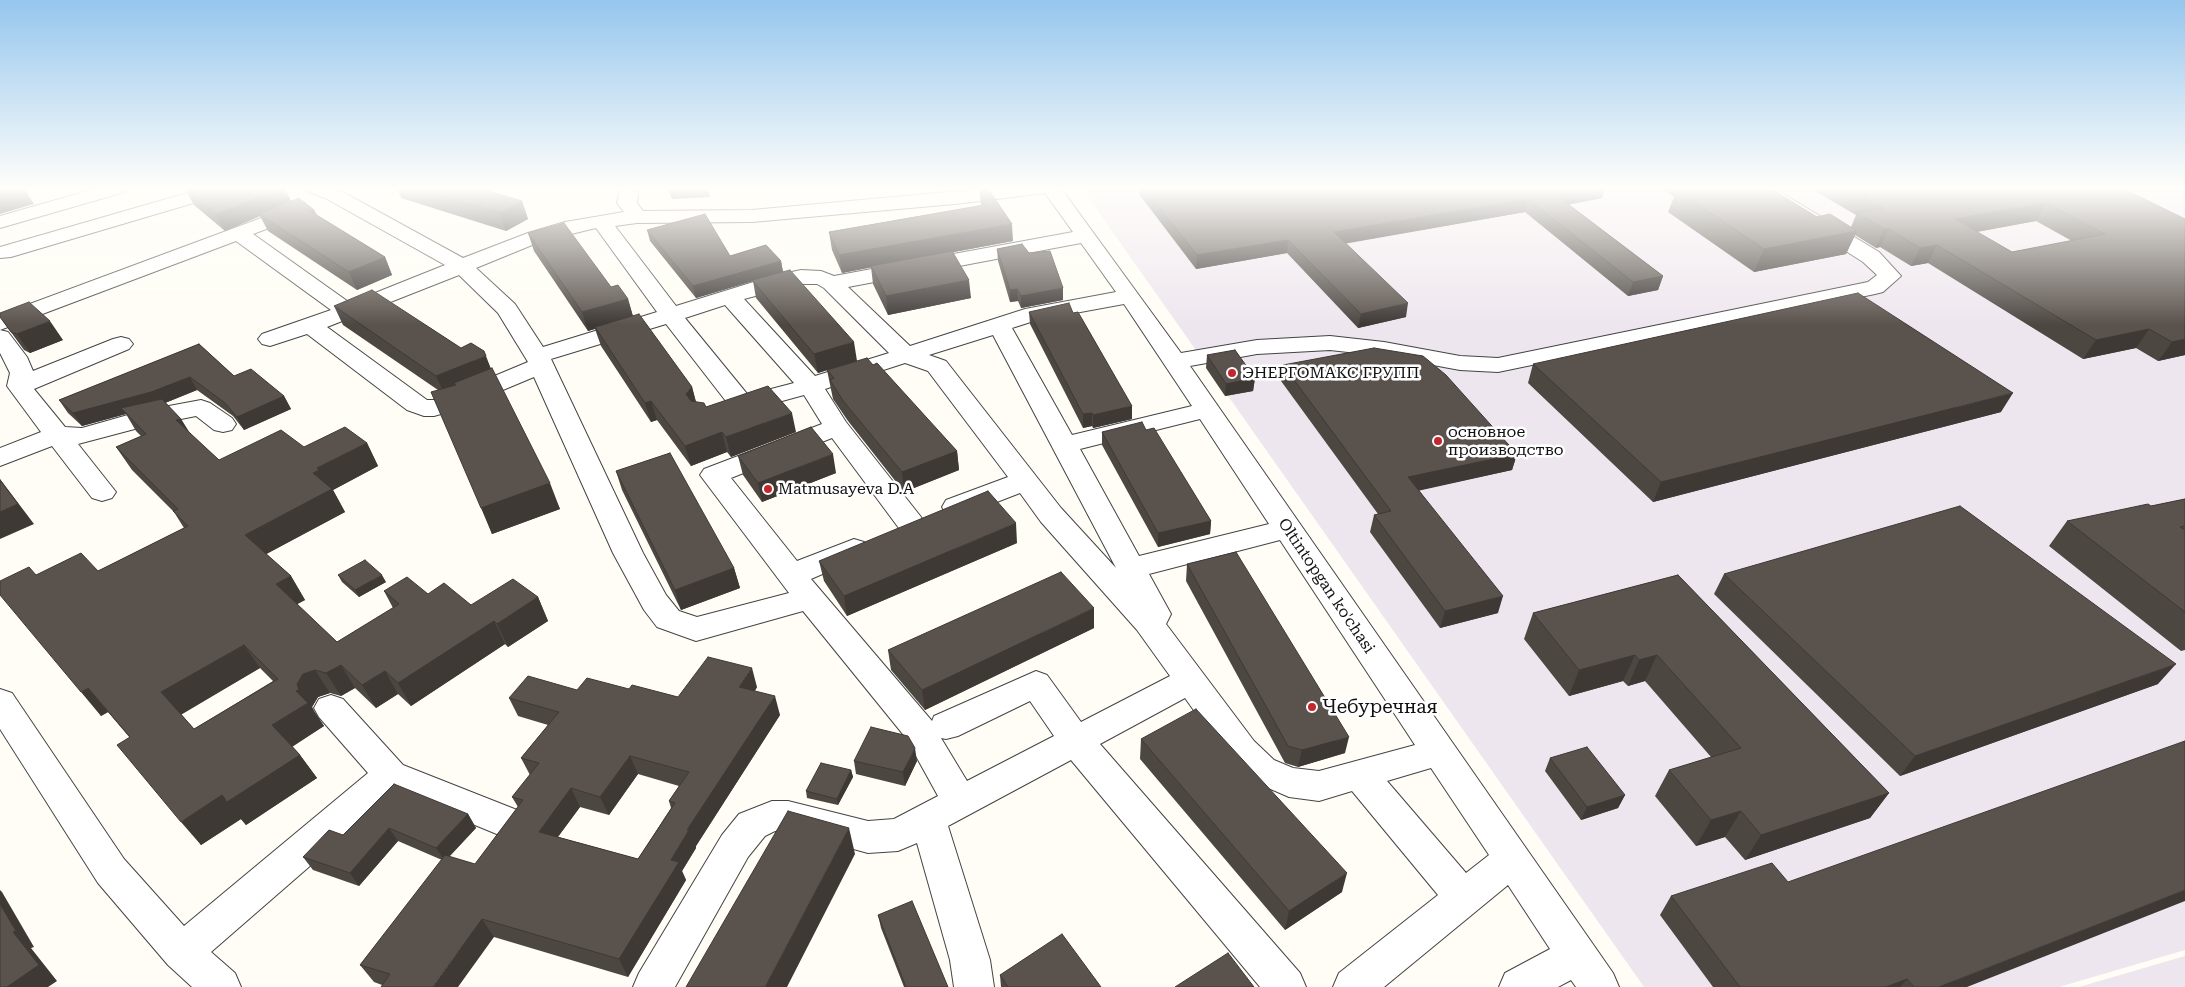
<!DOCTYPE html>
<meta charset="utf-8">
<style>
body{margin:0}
canvas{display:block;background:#fffdf5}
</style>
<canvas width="2185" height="987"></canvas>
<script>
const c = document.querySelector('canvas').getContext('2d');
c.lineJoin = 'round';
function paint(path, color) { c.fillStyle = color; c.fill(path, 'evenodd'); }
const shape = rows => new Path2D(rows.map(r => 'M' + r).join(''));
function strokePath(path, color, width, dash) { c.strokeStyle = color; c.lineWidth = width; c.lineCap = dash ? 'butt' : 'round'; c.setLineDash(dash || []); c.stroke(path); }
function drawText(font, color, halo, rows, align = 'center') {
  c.font = font + ' "Roboto Serif",serif'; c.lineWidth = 5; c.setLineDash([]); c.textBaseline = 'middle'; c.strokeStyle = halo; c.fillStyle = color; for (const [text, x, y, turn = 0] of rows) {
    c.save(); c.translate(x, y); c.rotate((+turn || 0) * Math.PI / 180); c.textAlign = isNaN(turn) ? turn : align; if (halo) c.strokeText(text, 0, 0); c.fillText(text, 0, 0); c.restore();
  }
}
paint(shape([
 [1081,187,2185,187,2185,950,2059,987,1644,987],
 [2185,956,2185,987,2079,987]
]), '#eee6ef');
const minor = shape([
 [101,187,131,187,128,191,0,228,0,216,101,187],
 [208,187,237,187,234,191,11,257,0,258,0,247,208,187],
 [305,187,330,187,341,191,463,258,528,233,565,222,624,212,617,203,621,187,639,187,637,203,643,211,752,210,1002,187,1060,187,1181,353,1257,340,1330,336,1384,342,1460,356,1498,358,1868,282,1877,275,1863,262,1752,191,1750,187,1772,187,1879,252,1901,276,1883,292,1875,294,1498,372,1460,370,1384,356,1330,350,1257,354,1190,366,1613,973,1619,987,1576,987,1571,980,1558,987,1499,987,1505,973,1550,949,1508,885,1384,987,1333,987,1339,973,1438,895,1352,791,1319,801,1289,797,1250,780,1230,761,1185,698,1100,744,1300,973,1306,987,1260,987,1071,760,948,826,990,960,994,987,954,987,950,960,917,843,898,851,868,853,788,831,775,831,765,836,748,857,675,987,633,987,639,973,722,835,739,814,772,801,788,801,868,821,894,819,938,796,906,738,803,611,696,641,657,627,644,610,613,553,534,377,455,410,434,416,424,416,407,410,307,334,270,346,262,344,258,339,262,334,331,310,236,241,0,330,0,315,299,204,306,206,309,210,306,214,253,234,350,303,445,265,327,199,307,191,305,187],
 [1045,193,1073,232,834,276,821,271,801,270,773,276,676,306,615,226,637,223,752,222,955,204,1045,193],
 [596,228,657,312,543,347,515,304,476,268,542,241,596,228],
 [1081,243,1116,292,1025,309,910,346,848,287,1081,243],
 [459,275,498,313,528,362,437,400,427,400,327,327,459,275],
 [801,284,817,284,824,288,889,353,815,376,744,299,801,284],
 [1124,304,1192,406,1072,435,1012,328,1037,320,1124,304],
 [725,305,794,383,748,395,685,318,725,305],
 [666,324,732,409,742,412,804,395,822,424,704,469,700,475,789,593,697,617,679,611,666,595,643,553,551,359,666,324],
 [993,335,1116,568,1061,508,946,361,929,355,993,335],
 [905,363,928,371,1008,477,946,500,942,507,946,514,956,516,966,514,1020,493,1041,522,1137,630,1170,676,1081,722,1047,675,1036,671,934,716,932,721,811,579,864,556,868,549,864,542,854,539,797,561,731,478,832,438,901,531,911,534,921,531,925,524,921,517,846,422,825,389,905,363],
 [1200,419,1269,524,1139,556,1080,449,1200,419],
 [1280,540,1415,745,1319,771,1293,768,1274,760,1254,741,1166,624,1171,614,1149,574,1280,540],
 [1030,701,1054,736,967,781,941,738,946,739,958,736,1030,701],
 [1431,768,1489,855,1466,873,1387,781,1431,768],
 [0,330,8,332,27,357,33,371,113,339,121,337,129,339,133,344,129,349,34,389,65,427,82,428,142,411,201,400,210,403,232,418,236,424,232,430,223,432,214,430,196,416,146,426,78,444,116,492,112,498,102,501,92,498,52,446,0,466,0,448,41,432,7,386,10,373,0,353,0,330],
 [0,689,12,693,124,859,184,926,368,773,319,717,314,708,319,699,331,695,343,699,403,765,517,810,522,821,517,832,504,837,395,792,211,952,235,973,241,987,192,987,168,965,98,883,0,729,0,689]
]);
strokePath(minor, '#444', 2);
paint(minor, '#fff');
paint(shape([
 [284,187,291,202,314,210,317,215,385,257,392,275,357,290,268,231,260,216,225,231,194,205,185,189],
 [397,187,475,187,522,201,528,219,506,231,401,198],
 [667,187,708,187,710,197,672,199],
 [979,187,1013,241,953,252,971,298,888,315,873,284,871,267,842,273,832,250,829,232,981,205],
 [1139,187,1602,198,1568,204,1663,276,1658,290,1628,296,1525,212,1345,243,1406,317,1358,328,1287,253,1196,269,1139,194],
 [1665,187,1768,187,1817,217,1851,227,1856,215,1808,187,1896,187,1899,188,2120,187,2185,355,2158,361,2136,348,2083,359,1928,263,1911,266,1880,247,1876,248,1855,235,1846,254,1754,272,1668,212,1674,197,1664,190],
 [2036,221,2072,241,2012,252,1977,232],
 [647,230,730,256,781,261,783,272,857,361,873,365,957,451,959,470,904,492,848,421,833,399,827,370,818,373,756,298,753,281,696,298,650,241],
 [528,233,611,287,628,299,633,316,692,387,696,402,706,407,796,432,731,457,727,452,691,466,657,420,651,422,601,346,595,329,588,331,534,251],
 [997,249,1029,253,1063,300,1021,308,1018,301,1010,302,998,261],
 [334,306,491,368,560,509,492,534,438,390,343,325],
 [1029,312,1073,313,1132,419,1093,428,1092,426,1083,428,1030,324],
 [0,317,63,340,30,353,24,350],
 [199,344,234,376,284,396,291,409,244,430,233,416,197,390,165,403,181,419,189,433,219,460,304,447,367,443,378,466,333,490,345,512,266,554,291,576,305,600,297,604,337,642,393,608,384,591,428,594,471,605,538,597,548,621,508,647,505,644,411,706,398,694,376,708,355,688,341,696,330,693,318,697,312,707,314,711,324,726,292,746,300,755,317,778,246,825,241,819,201,845,130,738,108,712,101,716,36,575,98,571,184,528,174,512,132,470,116,447,141,436,136,431,126,414,82,426,68,413,59,400],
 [260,668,273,681,194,729,181,714],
 [1207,355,1255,378,1253,391,1225,396,1206,368],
 [1533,364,2001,412,1653,502,1528,383],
 [1283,365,1517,454,1512,470,1419,490,1498,613,1440,628,1370,532,1374,515,1378,514,1281,381],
 [1146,430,1211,521,1210,534,1158,547,1102,445,1102,432],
 [738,456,836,473,762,502,743,475],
 [616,471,734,568,740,588,681,610,622,490],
 [2185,499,2185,650,2181,651,2049,546,2067,521,2151,506],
 [1017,543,847,616,824,581,819,561],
 [1187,564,1345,753,1298,767,1285,763,1186,581],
 [1724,574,2158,684,1900,776,1714,594],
 [338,575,386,582,359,597,342,582],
 [1678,575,1889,793,1870,818,1745,860,1725,837,1696,846,1655,796,1669,770,1711,757,1645,681,1628,686,1623,681,1569,696,1524,639,1533,613],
 [1094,628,925,710,891,670,888,650],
 [757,687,755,691,780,715,696,846,696,848,682,871,686,880,628,977,494,937,382,985,374,982,360,965,442,860,398,841,359,886,313,870,303,857,343,835,468,814,476,828,449,857,475,864,518,807,512,797,530,775,521,758,548,725,518,716,509,698,577,690,629,689,678,697],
 [638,774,679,786,669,801,671,808,638,859,558,837,580,807,609,815],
 [1141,739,1342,892,1285,930,1140,759],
 [1550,758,1625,795,1618,808,1581,820,1545,771],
 [854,761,917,761,905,786,856,774],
 [851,770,853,777,838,805,807,798,806,791],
 [1788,882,1967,987,1713,987,1660,915,1671,896],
 [878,915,948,987,904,987,881,928],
 [1000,975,1101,987,1001,987]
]), '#4d4742');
paint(shape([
 [23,187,34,204,0,214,0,194],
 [284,187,292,203,259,214,260,216,225,231,216,214],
 [1599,187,1606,187,1602,198,1552,208,1556,195],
 [1528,199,1525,212,1332,246,1334,232],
 [522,201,528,219,506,231,500,213],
 [2046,203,2036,221,1946,237,1955,219],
 [314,210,322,227,310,211],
 [1012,224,1013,241,842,273,839,255],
 [1884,229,1889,229,1880,247,1876,248],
 [1857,231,1846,254,1754,272,1764,249],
 [1288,240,1287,253,1196,269,1197,255],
 [1937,245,1928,263,1911,266,1920,248],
 [385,257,392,275,357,290,349,272],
 [781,261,783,272,752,280,753,281,696,298,693,286],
 [1663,276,1658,290,1628,296,1633,282],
 [969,280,971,298,888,315,886,296],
 [1063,288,1063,300,1021,308,1021,296],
 [1017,289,1018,301,1010,302,1010,290],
 [628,299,633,317,588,331,582,312],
 [1408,303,1406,317,1358,328,1361,314],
 [50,321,63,340,30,353,17,334],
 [2149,329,2136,348,2083,359,2096,340],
 [2185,339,2185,355,2158,361,2172,342],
 [854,342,857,361,818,373,814,354],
 [486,356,493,374,456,385,454,383,456,390,445,395,436,376],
 [190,377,197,390,160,405,121,408,126,414,82,426,73,413],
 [1255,378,1253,391,1225,396,1226,384],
 [692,387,697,406,691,413,686,394],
 [2013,393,2001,412,1653,502,1661,482],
 [284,396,291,409,244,430,237,417],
 [651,401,657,420,651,422,645,403],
 [1132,406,1132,419,1093,428,1093,415],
 [792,413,796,432,731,457,726,437],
 [1092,413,1092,426,1083,428,1083,414],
 [181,419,195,441,176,420],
 [722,432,727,452,691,466,685,446],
 [367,443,378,466,333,490,345,512,259,558,245,535,313,473,317,468],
 [957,451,959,470,904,492,902,472],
 [833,454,836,473,762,502,758,483],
 [1517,454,1512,470,1404,494,1408,477],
 [0,479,34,524,0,539],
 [550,483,560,509,492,534,481,508],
 [1211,521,1210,534,1158,547,1158,533],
 [1016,523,1017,543,847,616,844,596],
 [734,568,740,588,681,610,675,590],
 [382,575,386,582,359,597,355,590],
 [291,576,305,600,290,608,276,584],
 [1503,596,1498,613,1440,628,1445,611],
 [538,597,548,621,508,647,497,624],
 [1094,608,1094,628,925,710,922,690],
 [494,621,505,644,411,706,398,683],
 [244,645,260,668,179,716,161,692],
 [1635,655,1623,681,1569,696,1579,670],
 [1657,655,1645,681,1628,686,1639,660],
 [2176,664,2158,684,1900,776,1915,756],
 [341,665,355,688,341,696,326,673],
 [752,668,757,687,745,705,739,687],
 [315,670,330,693,318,697,312,707,314,711,324,726,289,749,272,725,296,691,297,684,303,674],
 [385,671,398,694,376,708,362,685],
 [88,688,108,712,101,716,81,692],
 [775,696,780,715,696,846,696,848,682,871,686,880,628,977,619,959,671,860,687,830],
 [1349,737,1345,753,1298,767,1302,750],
 [915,748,917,761,905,786,903,772],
 [300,755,317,778,246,825,241,819,201,845,181,822,222,795],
 [630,756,638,774,609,815,600,797],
 [851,770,853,777,838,805,837,799],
 [571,788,580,807,548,850,539,832],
 [1889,793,1870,818,1745,860,1761,835],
 [1625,795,1618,808,1581,820,1587,807],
 [1741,811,1725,837,1696,846,1711,820],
 [468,814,476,828,445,861,436,848],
 [389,828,398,841,359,886,350,873],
 [849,828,855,854,787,987,765,987],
 [1347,873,1342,892,1285,930,1289,911],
 [0,890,2,892,34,947,31,948,57,981,48,987,7,987,13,932,0,904],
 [2185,890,2185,901,1967,987,1939,987],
 [482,919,494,937,458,987,433,987],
 [1907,979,1900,987,1886,987]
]), '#3f3936');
const building = shape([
 [0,187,23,187,0,194,0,187],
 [193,187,284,187,216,214,185,189,193,187],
 [412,187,475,187,522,201,500,213,412,187],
 [979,187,987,187,1012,224,839,255,829,232,985,205,979,187],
 [1143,187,1599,187,1556,195,1663,276,1633,282,1528,199,1334,232,1408,303,1361,314,1288,240,1197,255,1143,187],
 [1697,187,1768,187,1817,217,1830,214,1857,231,1764,249,1676,190,1697,187],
 [1846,187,1896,187,1899,188,1910,187,2120,187,2185,219,2185,339,2172,342,2149,329,2096,340,1937,245,1920,248,1889,229,1884,229,1857,213,1884,208,1846,187],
 [2046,203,2105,234,2012,252,1955,219,2046,203],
 [299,198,314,210,310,211,385,257,349,272,259,214,299,198],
 [705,214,730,256,766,245,781,261,693,286,647,230,705,214],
 [564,223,611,287,618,285,628,299,582,312,528,233,564,223],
 [1022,244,1029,253,1050,251,1063,288,1021,296,1017,289,1010,290,997,249,1022,244],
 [952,251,969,280,886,296,871,266,952,251],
 [790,270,854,342,814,354,752,280,790,270],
 [372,290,461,348,471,343,484,351,486,356,436,376,334,306,372,290],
 [1858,293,2013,393,1661,482,1533,364,1858,293],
 [29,302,50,321,17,334,11,332,0,317,0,313,29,302],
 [1069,303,1073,313,1078,312,1132,406,1093,415,1092,413,1083,414,1029,312,1069,303],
 [639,314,692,387,686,394,691,401,704,403,706,407,768,386,792,413,726,437,722,432,685,446,651,401,645,403,595,327,639,314],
 [199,344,234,376,251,369,284,396,237,417,225,403,190,377,151,392,73,413,59,400,199,344],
 [1374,348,1423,356,1446,375,1517,454,1408,477,1503,596,1445,611,1374,515,1391,511,1283,365,1374,348],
 [1235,350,1255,378,1226,384,1207,355,1235,350],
 [867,358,873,365,877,363,957,451,902,472,844,402,830,380,834,378,827,370,867,358],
 [492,368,550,483,481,508,431,392,456,385,454,383,492,368],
 [162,399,181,419,176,420,219,460,281,430,304,447,345,427,367,443,317,468,319,470,313,473,332,489,245,535,291,576,276,584,337,642,399,604,384,591,407,577,428,594,444,583,471,605,513,579,538,597,497,624,494,621,398,683,385,671,362,685,341,665,326,673,315,670,303,674,297,684,299,690,296,691,308,703,272,725,300,755,227,802,222,795,181,822,117,745,130,737,88,688,81,692,0,595,0,581,29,567,36,575,81,553,98,571,188,526,173,511,178,509,116,447,146,434,121,408,162,399],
 [244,645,278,679,194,729,161,692,244,645],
 [1142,422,1146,430,1154,428,1211,521,1158,533,1102,432,1142,422],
 [811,427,833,454,758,483,738,456,811,427],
 [670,453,734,568,675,590,616,471,670,453],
 [0,480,18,504,0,512,0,480],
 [988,491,1016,523,844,596,819,561,988,491],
 [2185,499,2185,526,2180,527,2185,530,2185,612,2067,521,2148,504,2151,506,2185,499],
 [1960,506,2176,664,1915,756,1724,574,1960,506],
 [1236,552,1349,737,1302,750,1288,746,1187,564,1236,552],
 [365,560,382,575,355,590,338,575,365,560],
 [1061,572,1094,608,922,690,888,650,1061,572],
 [1678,575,1889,793,1761,835,1741,811,1711,820,1669,770,1741,748,1657,655,1639,660,1635,655,1579,670,1533,613,1678,575],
 [708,657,752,668,739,687,775,696,687,830,689,830,671,860,679,862,619,959,482,919,433,987,381,987,390,974,360,965,445,855,475,864,523,800,512,797,539,763,521,758,559,712,509,698,528,676,577,690,587,678,629,689,632,685,678,697,708,657],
 [630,756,689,772,669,801,675,803,638,859,539,832,571,788,600,797,630,756],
 [1196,709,1347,873,1289,911,1141,739,1196,709],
 [871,727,908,736,915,748,903,772,854,761,871,727],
 [2185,741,2185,890,1939,987,1914,987,1907,979,1886,987,1740,987,1671,896,1772,863,1788,882,2185,741],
 [1587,747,1625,795,1587,807,1550,758,1587,747],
 [821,763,851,770,837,799,806,791,821,763],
 [394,784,468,814,436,848,389,828,350,873,303,857,329,830,343,835,394,784],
 [788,811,849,828,765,987,686,987,788,811],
 [912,901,948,987,906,987,878,915,912,901],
 [0,904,16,931,13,932,39,965,7,987,0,987,0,904],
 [1062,934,1101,987,1008,987,1000,975,1062,934],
 [1228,953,1254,987,1175,987,1228,953]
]);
paint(building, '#5a524d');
strokePath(building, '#3f3936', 1);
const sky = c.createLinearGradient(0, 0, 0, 325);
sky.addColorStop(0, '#95c6ee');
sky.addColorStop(0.58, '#fffefa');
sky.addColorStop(1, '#fffefa00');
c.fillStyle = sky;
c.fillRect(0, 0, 2185, 325);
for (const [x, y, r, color] of [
 [1232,373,5,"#c4262e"],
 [1438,441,5,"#c4262e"],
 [768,489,5,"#c4262e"],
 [1312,707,5,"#c4262e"]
]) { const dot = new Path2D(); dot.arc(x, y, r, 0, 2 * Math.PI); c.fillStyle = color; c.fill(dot); strokePath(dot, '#fff', 2); }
drawText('16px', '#111', '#fff', [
 ["ЭНЕРГОМАКС ГРУПП",1242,373],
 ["основное",1448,432],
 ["производство",1448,450],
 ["Matmusayeva D.A",778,489]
], 'left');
drawText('16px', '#111', '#fff', [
 ["Oltintopgan ko'chasi",1326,586,56]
]);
drawText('19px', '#111', '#fff', [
 ["Чебуречная",1322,707]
], 'left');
</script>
